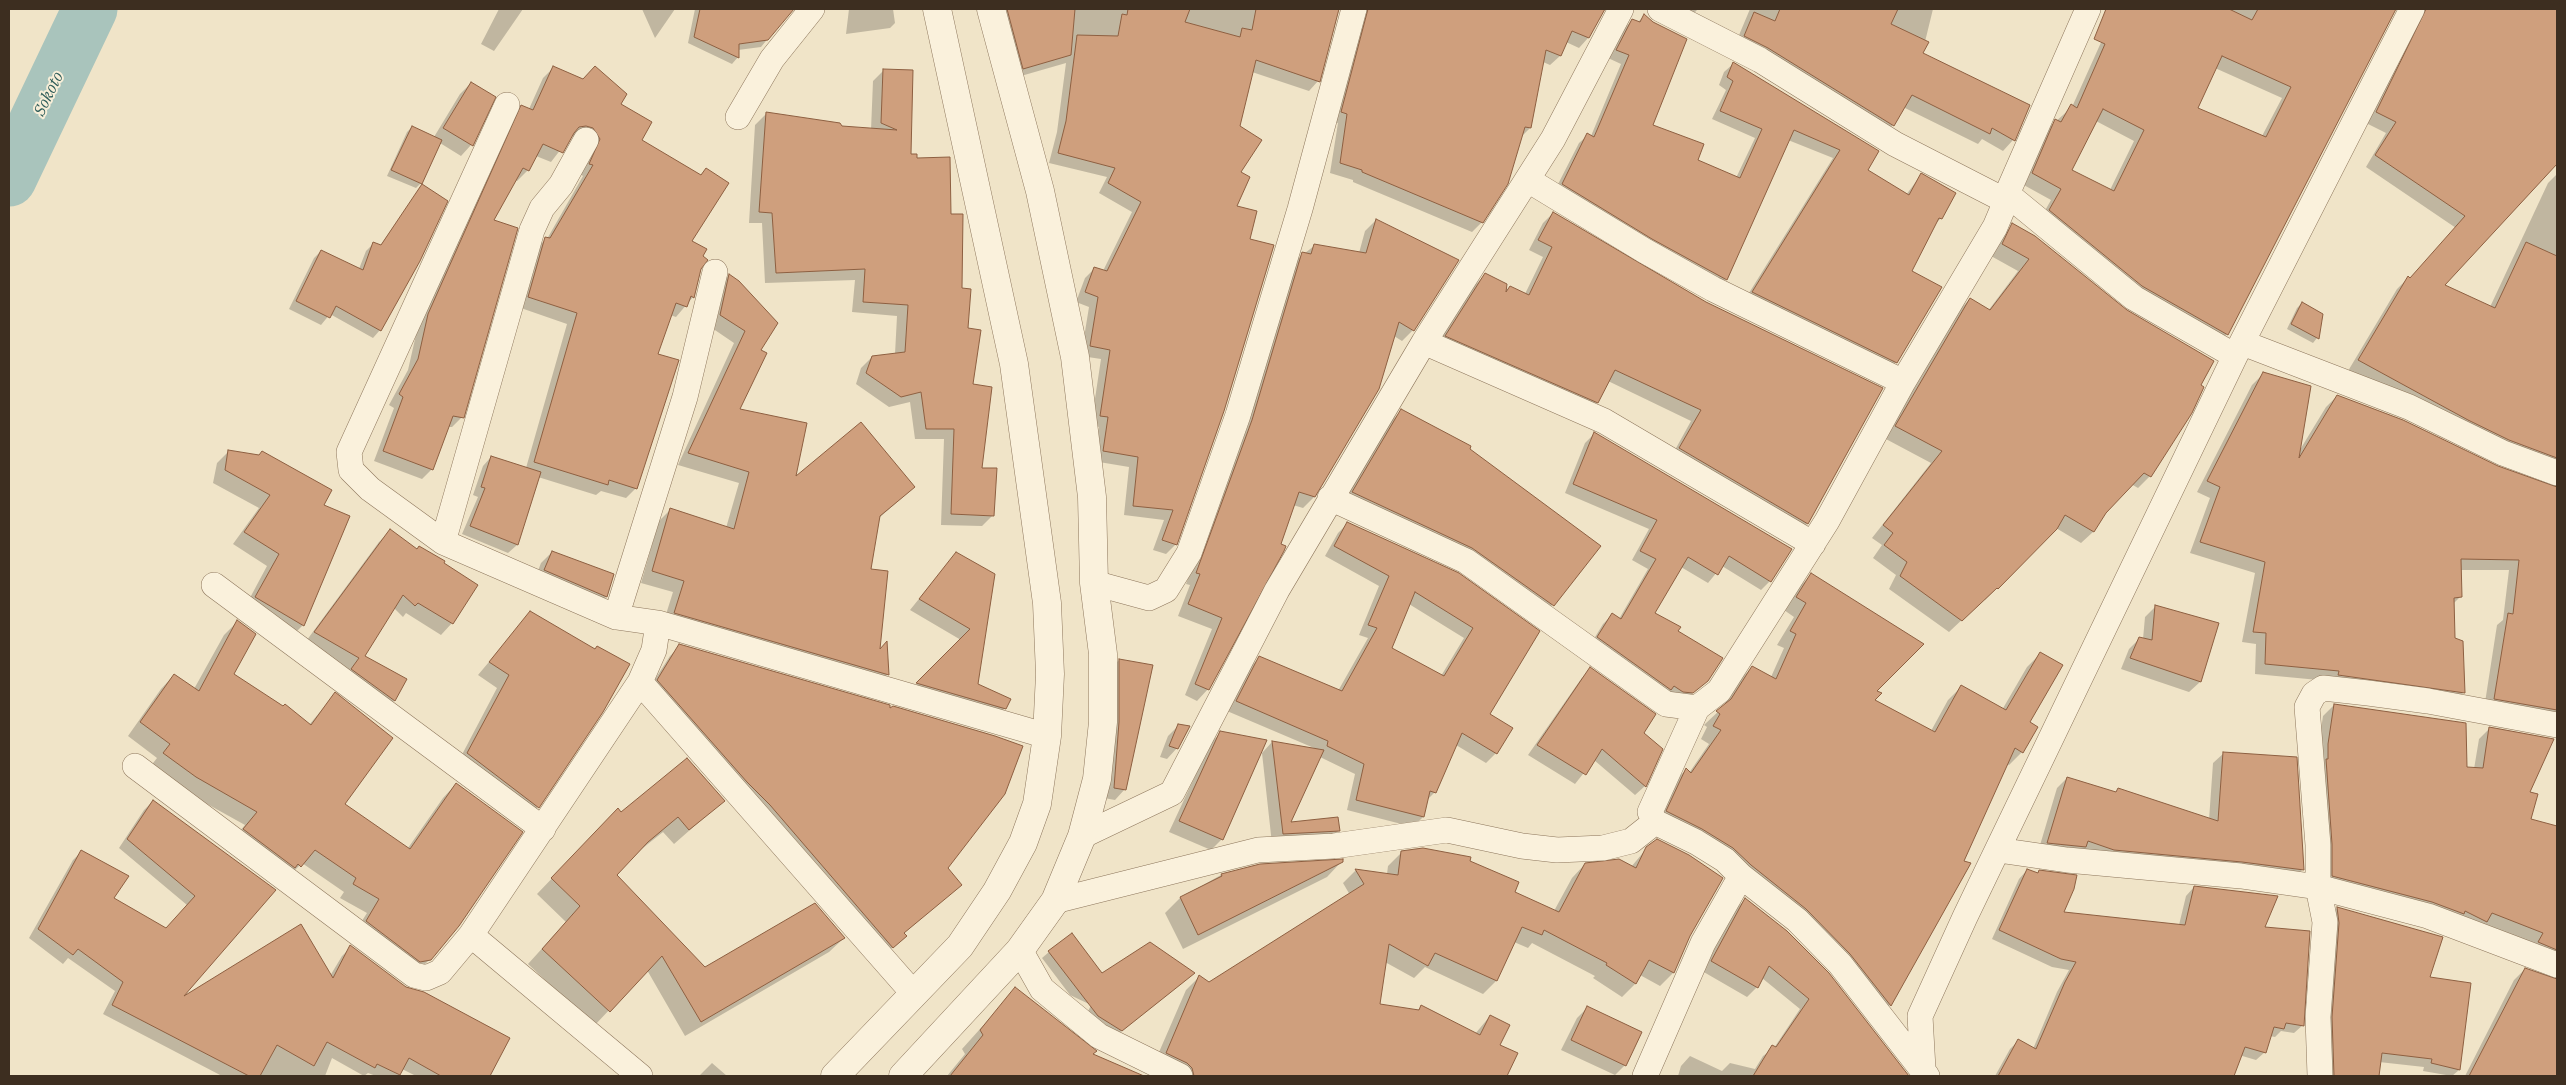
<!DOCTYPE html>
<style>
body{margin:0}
#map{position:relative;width:2566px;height:1085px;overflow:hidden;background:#f0e4c8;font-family:"IBM Plex Serif",serif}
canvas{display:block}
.frame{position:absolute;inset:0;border:10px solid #3d2e20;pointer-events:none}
</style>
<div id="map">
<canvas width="2566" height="1085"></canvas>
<div class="frame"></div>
</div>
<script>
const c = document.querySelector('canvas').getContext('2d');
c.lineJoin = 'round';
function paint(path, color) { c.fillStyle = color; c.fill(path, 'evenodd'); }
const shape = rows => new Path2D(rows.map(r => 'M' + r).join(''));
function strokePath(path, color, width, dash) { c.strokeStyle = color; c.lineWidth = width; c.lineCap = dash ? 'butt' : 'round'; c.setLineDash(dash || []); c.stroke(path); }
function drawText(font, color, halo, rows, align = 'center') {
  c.font = font + ' "IBM Plex Serif",serif'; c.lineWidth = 4; c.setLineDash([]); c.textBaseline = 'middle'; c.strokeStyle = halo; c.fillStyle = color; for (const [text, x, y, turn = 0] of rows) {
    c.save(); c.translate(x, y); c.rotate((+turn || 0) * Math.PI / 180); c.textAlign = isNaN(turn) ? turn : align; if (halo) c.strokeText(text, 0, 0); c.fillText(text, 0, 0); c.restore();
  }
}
paint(shape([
 [499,9,523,9,494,51,481,44],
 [642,9,675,9,655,38],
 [695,9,792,9,761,47,738,50,738,57,732,64,688,43],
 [849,9,893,9,895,23,890,28,846,34],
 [993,9,1338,9,1318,81,1309,91,1252,72,1238,126,1240,172,1235,207,1176,544,1166,554,1153,550,1164,520,1124,515,1129,467,1093,461,1099,427,1091,425,1101,359,1081,356,1089,307,1076,302,1085,278,1095,268,1103,271,1132,212,1099,193,1107,177,1049,163,1057,132,1066,63,1014,78],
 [1354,9,1603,9,1588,38,1579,48,1566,42,1560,56,1550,65,1543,62,1530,128,1521,137,1482,222,1472,232,1353,182,1353,180,1330,173,1338,123,1332,122],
 [1691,9,1698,9,1690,17],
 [1750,9,1933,9,1922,54,2029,106,2013,140,2003,151,1982,139,1978,144,1903,107,1893,125,1882,136,1734,47],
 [2132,9,2395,9,2227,334,2216,345,2039,221,2051,200,2022,184,2045,131,2072,107,2103,38,2123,31],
 [2215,68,2282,98,2262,136,2197,108],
 [2096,121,2134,141,2110,190,2070,170],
 [2410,9,2557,9,2557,163,2443,286,2490,307,2548,183,2557,174,2557,477,2348,371,2397,289,2408,278,2410,279,2456,228,2366,167,2386,133,2366,123],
 [1644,16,1652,126,1697,160,1736,178,1755,138,1712,119,1726,90,1719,85,1724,72,1733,64,1867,170,1906,195,1921,175,1941,218,1935,224,1910,271,1896,362,1888,371,1744,301,1833,158,1788,140,1726,279,1717,287,1554,192,1579,143,1588,135,1591,136,1621,64,1608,58,1624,29,1632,20,1638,22],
 [553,68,619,105,641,140,700,175,706,170,690,241,701,257,693,297,676,317,670,315,656,355,636,488,626,498,601,491,596,495,538,477,517,545,508,553,462,534,478,497,473,495,483,466,491,457,526,468,567,324,518,307,535,248,547,239,583,176,580,174,583,138,571,136,551,162,536,156,528,170,517,181,515,180,492,221,462,417,452,427,448,427,432,469,422,479,374,461,394,408,389,405,408,370,418,326,511,116,522,106,529,109,543,78],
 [884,70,909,155,916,159,950,215,967,329,980,469,993,515,982,526,941,525,944,439,915,439,910,402,889,407,856,384,861,368,872,357,895,354,897,316,852,312,855,280,765,283,762,223,749,223,755,125,766,114,841,128,871,130,873,81],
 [471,83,494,97,471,145,461,156,440,143,421,183,416,188,387,176,407,132,412,127,434,137,460,94],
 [422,186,380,330,373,338,330,314,321,325,289,309,314,258,321,251,359,269,366,251,374,243,380,246],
 [1553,213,1705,303,1881,389,1807,524,1797,534,1670,459,1691,421,1608,381,1597,402,1587,412,1436,346,1475,285,1485,275,1505,292,1510,287,1525,294,1543,257,1529,250,1543,223],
 [1376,220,1413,330,1402,341,1394,336,1314,497,1303,508,1293,505,1208,689,1197,701,1185,695,1212,629,1178,616,1190,585,1186,584,1241,432,1291,264,1314,246,1359,253,1365,231],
 [2013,225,2150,476,2138,488,2131,484,2105,512,2093,532,2081,543,2056,528,1985,600,1984,599,1949,632,1889,589,1896,575,1873,558,1882,545,1872,538,1931,463,1884,438,1958,311,1970,299,1988,311,2018,271,1991,256,2001,236],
 [729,275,759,351,739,410,794,479,914,487,879,518,870,570,879,650,886,644,887,675,876,686,663,624,673,592,641,583,659,521,671,509,726,528,739,483,678,465,734,343,709,326,718,287],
 [2302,303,2321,315,2317,338,2313,343,2287,329,2297,308],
 [2263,374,2298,453,2326,407,2337,396,2497,468,2557,488,2557,725,2484,709,2497,625,2503,620,2509,570,2460,570,2461,596,2453,604,2454,639,2463,693,2453,703,2329,681,2255,674,2256,644,2242,642,2255,573,2190,553,2210,498,2197,492,2252,385],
 [1401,411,1468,449,1599,546,1544,615,1343,502,1391,421],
 [1594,434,1770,581,1761,590,1722,566,1708,583,1681,567,1653,613,1677,632,1707,680,1683,702,1589,647,1603,624,1612,615,1619,619,1648,569,1632,560,1649,529,1565,493,1585,443],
 [229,451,322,505,303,625,291,637,244,609,267,566,233,544,259,508,213,483,217,463],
 [1348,523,1538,632,1488,714,1511,729,1496,753,1486,763,1456,745,1435,792,1427,800,1423,817,1413,827,1347,810,1355,774,1320,757,1289,823,1339,830,1328,841,1272,844,1262,753,1272,742,1314,748,1227,711,1249,668,1259,658,1338,691,1368,638,1359,635,1379,586,1325,556,1338,533],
 [1409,604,1464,638,1441,676,1390,648],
 [390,531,417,550,452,623,441,635,406,613,403,617,394,608,363,656,406,680,394,701,383,712,304,644,379,542],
 [552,552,613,575,606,597,595,607,534,581,541,563],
 [956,553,994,575,977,684,1005,708,994,719,907,694,961,640,910,610],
 [1811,575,1875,691,1873,701,1931,731,1948,700,1961,687,2002,710,2027,667,2040,654,2022,752,2009,765,2006,764,1963,862,1969,863,1890,1005,1877,1018,1793,922,1653,825,1672,783,1686,770,1689,773,1709,744,1701,739,1707,727,1704,725,1721,709,1739,681,1752,667,1771,677,1784,648,1777,645,1794,617,1784,610,1798,588],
 [2156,606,2217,624,2200,682,2189,692,2121,669,2129,649,2140,638,2143,639,2145,617],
 [530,613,602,711,538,807,525,819,456,766,497,688,478,675],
 [237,622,233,674,309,725,335,694,343,804,408,848,443,798,456,784,430,959,416,973,353,935,367,913,340,898,344,892,302,863,286,879,230,843,245,825,182,790,150,767,157,758,128,736,161,689,174,675,194,689,224,635],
 [680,646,889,711,946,868,960,885,903,934,905,936,882,957,648,690,670,656],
 [1119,660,1125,789,1115,800,1104,798,1109,670],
 [1590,669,1642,733,1661,749,1645,786,1635,795,1594,760,1575,784,1528,755,1581,679],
 [2334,705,2466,768,2474,769,2479,739,2490,728,2528,793,2529,820,2557,827,2557,967,2322,887,2317,756,2323,716],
 [1179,725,1177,748,1167,759,1160,757,1168,736],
 [1220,733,1222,839,1211,850,1169,832,1210,744],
 [2224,753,2295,758,2302,870,2292,880,2038,852,2057,788,2067,778,2115,793,2118,789,2209,820,2213,763],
 [153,801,274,890,179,1000,330,976,342,956,351,947,405,988,509,1039,488,1076,416,1076,402,1069,397,1076,376,1076,368,1073,364,1076,332,1058,325,1076,222,1076,103,1014,115,991,68,958,63,964,29,938,73,860,82,851,112,898,166,929,187,905,119,848,144,810],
 [723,801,674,844,663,832,634,855,615,875,704,968,844,938,829,952,685,1036,647,970,594,1026,528,964,566,922,537,894,603,825,621,814],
 [1647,848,1689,935,1673,973,1660,986,1640,975,1635,984,1622,997,1593,978,1595,976,1532,943,1528,948,1514,942,1496,981,1483,994,1425,967,1414,978,1385,962,1378,1005,1417,1011,1421,1007,1475,1034,1490,1016,1499,1046,1516,1053,1505,1076,1443,1076,1419,1067,1415,1076,1170,1076,1153,1066,1186,990,1199,977,1209,984,1350,895,1343,883,1356,870,1387,874,1388,866,1402,852,1469,862,1513,892,1554,911,1572,878,1585,864,1631,867],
 [1342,861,1327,877,1183,949,1165,913,1180,898,1221,875,1260,866],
 [2027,870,2063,913,2179,925,2186,896,2194,887,2263,928,2303,1025,2294,1033,2281,1031,2275,1037,2270,1036,2265,1052,2256,1060,2126,1022,2119,1043,2202,1076,1995,1076,2010,1049,2018,1041,2033,1049,2057,992,2069,970,2052,967,1992,939,2019,879],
 [1745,899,1887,1058,1899,1076,1678,1076,1681,1066,1690,1056,1722,1071,1730,1063,1755,1069,1763,1056,1774,1048,1800,1009,1762,978,1757,987,1747,997,1702,971,1736,909],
 [2337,908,2441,938,2428,978,2459,1070,2452,1076,2423,1071,2424,1067,2379,1062,2378,1076,2326,1076,2329,916],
 [1049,952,1101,975,1187,979,1114,1037,1086,1016,1091,1005,1070,995,1042,958],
 [2525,969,2557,980,2557,1076,2465,1076,2514,980],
 [1016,989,1054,1019,1021,1076,947,1076,965,1054,962,1049],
 [1587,1008,1625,1065,1615,1075,1561,1050,1577,1018],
 [1076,1049,1141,1076,1057,1076,1063,1062],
 [712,1063,727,1076,699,1076]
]), '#0003');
strokePath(shape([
 [9,179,90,9]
]), '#a9c4bc', 55);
const building = shape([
 [700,9,794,9,768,40,739,44,739,58,694,37,700,9],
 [1007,9,1075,9,1071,55,1023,69,1007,9],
 [1128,9,1190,9,1185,22,1240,37,1242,28,1252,30,1256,9,1339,9,1320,82,1256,60,1240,126,1262,140,1241,172,1250,177,1237,206,1257,211,1250,239,1274,245,1224,411,1177,545,1162,540,1173,510,1133,506,1138,457,1103,451,1108,417,1100,416,1110,350,1090,346,1098,297,1085,292,1094,267,1107,271,1141,202,1108,183,1115,168,1058,153,1066,121,1077,35,1118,36,1122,14,1127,15,1128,9],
 [1368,9,1605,9,1589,38,1572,31,1561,56,1546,50,1531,128,1525,127,1508,184,1483,223,1362,172,1362,170,1340,163,1347,114,1341,112,1368,9],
 [1780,9,1898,9,1891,24,1929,42,1923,53,2030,105,2015,141,1992,128,1990,134,1912,95,1894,126,1768,48,1744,36,1754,12,1775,21,1780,9],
 [2106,9,2229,9,2252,20,2258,9,2396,9,2228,335,2142,286,2049,210,2061,189,2032,173,2055,119,2061,122,2071,104,2077,108,2105,44,2094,39,2106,9],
 [2222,56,2291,87,2266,137,2198,108,2222,56],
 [2103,109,2144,130,2114,191,2072,170,2103,109],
 [2426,9,2557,9,2557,164,2445,285,2495,308,2526,242,2557,256,2557,458,2509,440,2468,420,2358,360,2408,276,2410,278,2465,216,2375,155,2396,122,2376,112,2426,9],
 [1644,14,1653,22,1687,39,1653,125,1704,144,1698,160,1740,178,1762,129,1720,111,1733,81,1727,77,1733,62,1879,151,1868,170,1909,195,1921,173,1956,193,1942,219,1939,218,1912,271,1942,287,1897,363,1752,292,1840,150,1794,130,1727,280,1652,239,1562,184,1587,133,1594,137,1629,55,1616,50,1632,19,1640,22,1644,14],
 [553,66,583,79,595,66,627,94,621,104,652,122,642,140,701,175,706,168,729,183,692,241,707,249,703,256,708,260,701,269,694,298,691,296,687,307,676,303,658,354,679,360,637,489,609,480,608,485,534,462,577,313,528,297,545,237,550,238,593,165,589,164,600,139,593,128,586,126,579,127,574,133,563,153,543,144,529,171,523,168,494,220,518,228,464,418,453,416,433,470,383,451,403,397,399,394,418,359,428,314,521,105,533,110,553,66],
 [883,69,913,70,911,154,917,154,917,158,950,157,951,214,963,214,962,288,971,289,968,328,981,330,973,384,992,387,982,468,997,468,994,516,951,514,954,429,926,429,921,392,901,397,866,373,872,356,905,352,908,305,863,302,865,269,776,273,772,213,759,212,766,112,840,123,842,126,897,130,881,123,883,69],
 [471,82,496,97,473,146,443,128,471,82],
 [412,126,442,140,422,184,391,170,412,126],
 [422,184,448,201,420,261,381,331,336,306,330,318,296,301,321,250,363,270,373,242,381,245,422,184],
 [1553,212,1706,302,1883,388,1808,524,1679,448,1701,410,1615,370,1598,403,1445,336,1485,273,1507,284,1506,292,1510,286,1529,295,1552,247,1538,240,1553,212],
 [1376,219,1459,260,1414,331,1399,322,1379,389,1315,497,1299,492,1281,544,1286,546,1284,551,1209,690,1195,684,1222,618,1188,604,1200,574,1196,573,1252,420,1302,252,1311,254,1314,244,1366,253,1376,219],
 [2012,223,2035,236,2127,310,2214,361,2201,385,2204,387,2192,413,2151,477,2144,473,2106,513,2094,532,2065,515,2057,529,1998,589,1997,588,1962,621,1900,576,1907,562,1884,545,1893,533,1883,525,1942,451,1895,426,1970,298,1990,310,2029,259,2002,244,2012,223],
 [729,274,739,281,778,323,761,350,767,353,740,409,807,423,796,476,861,422,915,487,880,516,871,569,888,571,880,649,887,641,889,675,674,613,684,581,652,571,670,508,734,529,749,472,688,453,745,331,720,315,729,274],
 [2302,302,2323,314,2319,339,2291,324,2302,302],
 [2263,372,2311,386,2299,458,2337,395,2403,420,2498,466,2557,487,2557,710,2494,699,2508,613,2513,614,2519,560,2461,559,2462,597,2454,598,2455,638,2463,641,2465,693,2338,675,2339,671,2265,664,2266,633,2253,632,2265,562,2200,542,2220,487,2207,481,2263,372],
 [1401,409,1471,446,1470,449,1601,546,1554,606,1472,548,1352,492,1401,409],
 [1594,432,1792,549,1771,582,1729,556,1718,575,1688,557,1655,613,1681,627,1678,631,1723,658,1708,681,1693,693,1683,692,1674,686,1671,690,1597,637,1612,613,1621,619,1656,559,1640,551,1657,520,1573,484,1594,432],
 [228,450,259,455,262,451,332,490,324,505,350,516,304,626,255,597,279,554,244,532,270,495,225,470,228,450],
 [491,456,541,472,518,545,470,526,485,488,481,487,491,456],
 [1347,522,1459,573,1540,631,1490,714,1513,728,1497,754,1462,733,1436,793,1430,791,1424,817,1356,800,1364,764,1327,746,1328,741,1236,701,1259,656,1342,691,1377,628,1368,625,1389,576,1334,546,1347,522],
 [1415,592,1473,628,1444,676,1392,648,1415,592],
 [390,529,417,549,419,546,445,561,444,563,478,585,453,624,418,603,415,606,403,595,365,656,407,679,395,701,351,669,359,658,314,632,390,529],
 [552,551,614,574,607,597,544,570,552,551],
 [956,552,995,574,978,684,1011,699,1006,709,916,683,970,629,919,599,956,552],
 [1811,573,1924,644,1877,691,1882,693,1875,700,1935,732,1961,685,2006,710,2040,652,2063,665,2030,722,2038,727,2023,753,2015,748,1964,861,1971,863,1891,1006,1850,954,1806,909,1751,865,1733,848,1702,829,1666,811,1686,768,1691,773,1721,730,1713,726,1720,714,1716,711,1731,699,1752,666,1776,679,1796,634,1790,631,1806,603,1796,597,1811,573],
 [2155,605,2219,623,2201,682,2130,658,2139,637,2152,640,2155,605],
 [530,611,595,649,597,646,630,664,603,712,539,808,467,753,509,675,489,662,530,611],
 [237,620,256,634,234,674,283,706,285,704,311,725,335,692,393,738,345,804,410,849,456,783,523,832,459,926,431,960,420,962,366,921,379,899,353,884,356,878,315,850,301,867,298,864,295,868,243,829,257,812,196,777,163,753,170,744,140,722,174,674,199,691,237,620],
 [679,644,890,705,890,708,893,706,995,736,1023,746,1005,794,948,868,962,885,904,933,907,936,893,948,770,805,747,782,657,680,679,644],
 [1119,659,1153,665,1126,790,1114,788,1119,722,1119,659],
 [1590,667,1656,714,1644,733,1663,749,1646,787,1602,749,1586,775,1537,745,1590,667],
 [2334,704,2466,723,2467,767,2483,768,2489,727,2554,739,2530,792,2538,794,2531,819,2557,826,2557,950,2538,942,2543,933,2492,913,2487,922,2465,911,2464,914,2432,902,2332,876,2332,844,2326,759,2328,759,2328,744,2334,704],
 [1178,724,1190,726,1178,749,1169,746,1178,724],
 [1220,731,1267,740,1223,840,1179,821,1220,731],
 [1272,741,1324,750,1291,822,1338,817,1340,831,1283,834,1272,741],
 [2223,752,2297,757,2304,870,2242,862,2114,850,2088,841,2086,847,2047,843,2067,777,2116,792,2118,788,2218,821,2223,752],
 [687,758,725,801,689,830,678,817,648,842,617,875,705,967,815,903,845,938,701,1022,662,956,610,1012,542,949,580,906,551,878,618,808,621,812,687,758],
 [153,800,276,890,184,996,301,924,333,978,350,945,406,987,424,992,510,1038,490,1076,441,1076,409,1058,400,1075,377,1064,375,1068,327,1042,314,1066,277,1045,260,1076,249,1076,112,1005,123,982,78,949,73,955,38,929,81,850,129,876,114,898,166,928,195,896,127,839,153,800],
 [1657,839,1689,855,1723,878,1690,936,1674,973,1649,960,1636,984,1606,965,1607,963,1544,930,1542,935,1522,927,1497,981,1435,953,1428,966,1389,944,1380,1004,1419,1010,1421,1005,1480,1035,1490,1015,1510,1025,1500,1045,1518,1053,1507,1076,1194,1076,1192,1068,1187,1063,1166,1053,1199,975,1209,982,1364,884,1355,869,1398,875,1401,851,1423,848,1471,857,1470,861,1519,882,1515,892,1559,912,1585,863,1619,859,1636,868,1646,847,1657,839],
 [1343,859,1343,862,1198,935,1180,897,1222,876,1221,874,1260,864,1343,859],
 [2027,869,2038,873,2039,870,2077,875,2074,889,2064,912,2185,925,2194,886,2278,896,2265,927,2310,931,2304,1026,2286,1023,2284,1029,2274,1027,2266,1053,2245,1047,2234,1076,1998,1076,2018,1039,2036,1049,2065,982,2076,962,2061,959,1999,930,2027,869],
 [1745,898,1787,931,1829,973,1909,1076,1753,1076,1772,1045,1776,1047,1809,999,1769,966,1758,988,1711,961,1745,898],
 [2337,907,2443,937,2430,977,2471,983,2460,1070,2431,1063,2432,1059,2382,1053,2379,1076,2334,1076,2332,1017,2339,923,2337,907],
 [1072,933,1102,973,1150,942,1195,973,1122,1031,1098,1016,1048,951,1072,933],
 [2525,968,2557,979,2557,1076,2469,1076,2525,968],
 [1015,987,1097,1051,1093,1054,1144,1076,950,1076,983,1035,980,1030,1015,987],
 [1587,1006,1642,1032,1626,1066,1571,1040,1587,1006]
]);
paint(building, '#cf9f7d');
strokePath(building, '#8d5f41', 1);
const minor = shape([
 [1660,9,1760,60,1895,144,2006,201],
 [738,117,772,59,812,9],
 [1528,180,1645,251,1713,289,1903,382],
 [2007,194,2134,298,2235,356],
 [1424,342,1604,421,1813,544],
 [2243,343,2409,407,2503,453,2557,473],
 [1330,498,1466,561,1666,704,1697,708],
 [443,542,532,230,542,208,561,185,586,140],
 [1094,583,1149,598,1166,590,1189,553,1238,415,1300,209,1354,9],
 [214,585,543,829],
 [616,617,685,397,715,272],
 [658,623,1047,736],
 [640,682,914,994],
 [135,766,414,975,426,978,440,972,471,935,640,682,654,650,658,623,616,617,443,542,370,489,351,470,349,452,507,105],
 [1082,836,1172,793,1277,590,1424,342,1553,139,1621,9],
 [1998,850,2067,860,2241,876,2318,887,2428,916,2557,965],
 [1055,901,1258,850,1334,846,1447,830,1522,846,1557,850,1603,848,1631,841,1655,822],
 [471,935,640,1076],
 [1020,950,1042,989,1099,1036,1180,1076],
 [1923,1069,1920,1016,1965,917,2235,356,2412,9],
 [1645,1076,1703,943,1741,876],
 [1927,1076,1840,964,1797,920,1741,876,1725,860,1696,842,1655,822,1650,812,1697,708,1719,691,1827,521,1903,382,1995,227,2006,201,2007,194,2088,9],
 [2320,1076,2318,1017,2325,922,2318,887,2318,845,2307,707,2314,694,2323,688,2368,693,2428,701,2557,725]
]);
const tertiary = shape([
 [835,1076,960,946,997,891,1023,843,1037,804,1047,736,1050,674,1047,603,1014,364,937,9],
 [903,1076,1020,950,1055,901,1082,836,1097,779,1103,722,1103,654,1094,583,1092,497,1075,357,1040,191,991,9]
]);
strokePath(minor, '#8d765c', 26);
strokePath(tertiary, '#8d765c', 29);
strokePath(minor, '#faf1dc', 25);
strokePath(tertiary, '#faf1dc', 28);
drawText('italic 16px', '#2f5d5a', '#f7eed8', [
 ["Sokoto",49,94,-64]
]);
</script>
